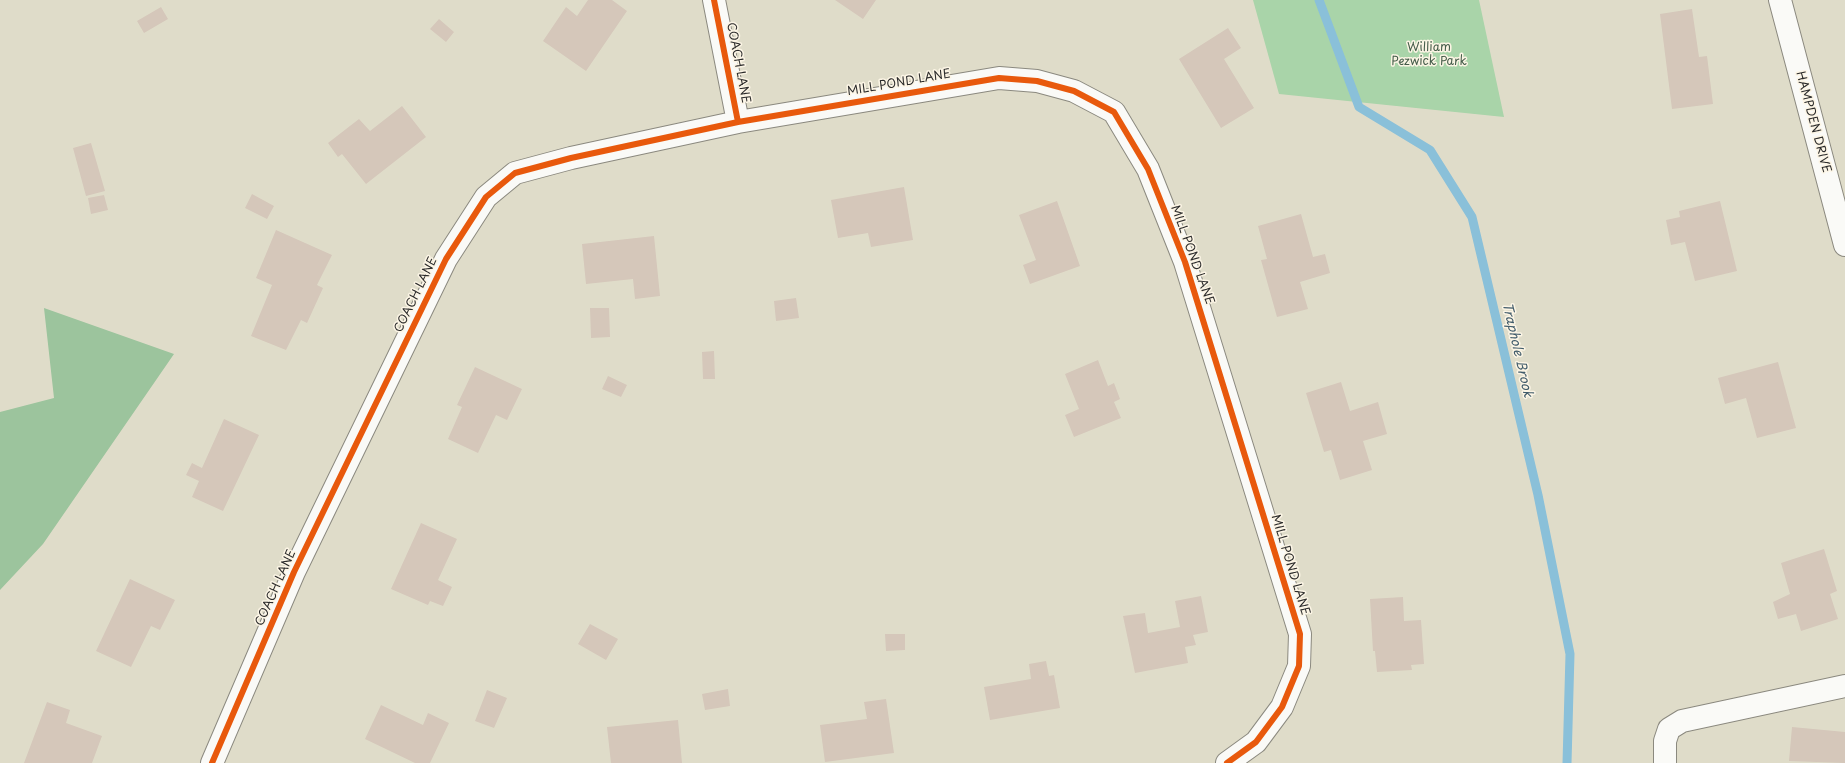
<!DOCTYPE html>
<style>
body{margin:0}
canvas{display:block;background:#dfdcc9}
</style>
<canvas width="1845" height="763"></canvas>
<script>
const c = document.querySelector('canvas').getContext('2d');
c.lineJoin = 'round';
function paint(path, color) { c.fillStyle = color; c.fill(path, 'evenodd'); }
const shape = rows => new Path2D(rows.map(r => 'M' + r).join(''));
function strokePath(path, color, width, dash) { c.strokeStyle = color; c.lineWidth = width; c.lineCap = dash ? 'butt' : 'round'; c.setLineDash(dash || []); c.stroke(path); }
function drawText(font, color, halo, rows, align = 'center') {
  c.font = font + ' "Playpen Sans",sans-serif'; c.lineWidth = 3; c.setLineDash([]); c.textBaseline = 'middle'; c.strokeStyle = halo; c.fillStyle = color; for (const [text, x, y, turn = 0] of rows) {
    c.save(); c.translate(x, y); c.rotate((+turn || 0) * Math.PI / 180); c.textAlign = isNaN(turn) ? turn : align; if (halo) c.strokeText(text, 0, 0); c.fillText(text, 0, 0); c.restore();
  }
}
paint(shape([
 [1253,0,1479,0,1504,117,1279,94]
]), '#a9d4a9');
paint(shape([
 [44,308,174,354,43,544,0,590,0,412,54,398]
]), '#9cc49d');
strokePath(shape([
 [1319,0,1359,107,1430,150,1472,217,1538,495,1570,654,1567,763]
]), '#8ac0d9', 9);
paint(shape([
 [588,0,612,0,627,11,586,71,543,41,566,7,577,16],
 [835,0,876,0,863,19],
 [161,7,168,19,144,33,137,21],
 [1692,9,1699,57,1707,56,1713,104,1672,109,1660,14],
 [439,19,454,32,446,42,430,29],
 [1228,28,1241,48,1224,59,1254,108,1221,128,1179,59],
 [402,106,426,137,366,184,342,154,338,157,328,143,359,119,370,131],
 [91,143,105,191,86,196,73,148],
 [904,187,913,240,871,247,868,233,838,238,831,200],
 [252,194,274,206,267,219,245,208],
 [104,195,108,210,91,214,88,198],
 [1057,201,1080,266,1030,284,1023,265,1036,260,1019,215],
 [1720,201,1737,271,1695,281,1685,242,1671,245,1666,220,1680,217,1679,211],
 [1301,214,1313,257,1325,254,1330,273,1300,282,1308,309,1277,317,1261,260,1267,259,1258,226],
 [276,230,332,255,317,285,323,288,307,323,301,320,286,350,251,336,272,285,256,278],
 [654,236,660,296,635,299,633,279,586,284,582,244],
 [796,298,799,318,776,321,774,301],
 [590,308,609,308,610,337,591,338],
 [714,351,715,379,703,379,702,352],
 [1098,360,1108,386,1114,383,1120,399,1114,402,1121,418,1074,437,1065,415,1079,409,1065,374],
 [1778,362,1796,428,1757,438,1746,398,1725,404,1718,378],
 [475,367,522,389,507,420,496,415,478,453,448,439,462,407,457,405],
 [608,376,627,385,621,397,602,389],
 [1341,382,1350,411,1378,402,1387,434,1363,441,1372,470,1340,480,1331,450,1324,452,1306,393],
 [224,419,259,435,223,511,192,497,199,481,186,475,192,463,202,468],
 [421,523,457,539,438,580,452,587,443,606,430,601,428,605,391,589],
 [1824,549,1837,591,1830,594,1838,619,1801,631,1796,614,1778,619,1773,602,1790,594,1781,563],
 [130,579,175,600,160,630,151,626,131,667,96,651],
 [1201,596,1208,632,1193,635,1196,645,1185,647,1188,663,1135,673,1123,616,1145,613,1148,633,1180,627,1175,601],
 [1403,597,1404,621,1421,620,1424,664,1411,665,1412,670,1377,672,1375,651,1373,651,1370,599],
 [590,624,618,639,606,660,578,644],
 [885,634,905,634,905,650,886,651],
 [1046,661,1049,676,1054,675,1060,708,990,720,984,687,1031,679,1029,664],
 [728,689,730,706,705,710,702,694],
 [487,690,507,698,494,728,475,721],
 [886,699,894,753,825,762,820,725,867,719,864,702],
 [47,702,70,710,66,723,102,736,92,763,24,763],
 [381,705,423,725,428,713,449,723,430,763,415,763,365,739],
 [678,720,682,763,611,763,607,727],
 [1792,727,1845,732,1845,763,1789,761]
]), '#d5c7ba');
const minor = shape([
 [1780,0,1845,245],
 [738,122,999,78,1037,81,1074,91,1114,112,1148,169,1185,262,1300,634,1299,666,1282,707,1256,742,1227,763],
 [212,763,294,572,446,259,486,197,515,173,571,158,738,122,714,0],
 [1665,763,1665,741,1669,729,1682,721,1845,686]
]);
strokePath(minor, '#8b897f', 24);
strokePath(minor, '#fafaf7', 22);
strokePath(shape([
 [738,122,999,78,1037,81,1074,91,1114,112,1148,169,1185,262,1300,634,1299,666,1282,707,1256,742,1227,763],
 [212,763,294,572,446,259,486,197,515,173,571,158,738,122,714,0]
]), '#e8590c', 6);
drawText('12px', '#445c49', '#fcf5e5', [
 ["William",1429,48],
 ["Pezwick Park",1429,62]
]);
drawText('12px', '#2b2b2b', '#fcf5e5', [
 ["COACH LANE",738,63,79],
 ["MILL POND LANE",899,83,-10],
 ["HAMPDEN DRIVE",1813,122,75],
 ["MILL POND LANE",1192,255,70],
 ["COACH LANE",416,295,-64],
 ["MILL POND LANE",1290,565,73],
 ["COACH LANE",276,588,-66]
]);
drawText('italic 13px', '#405b6a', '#fcf5e5', [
 ["Traphole Brook",1517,350,77]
]);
</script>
